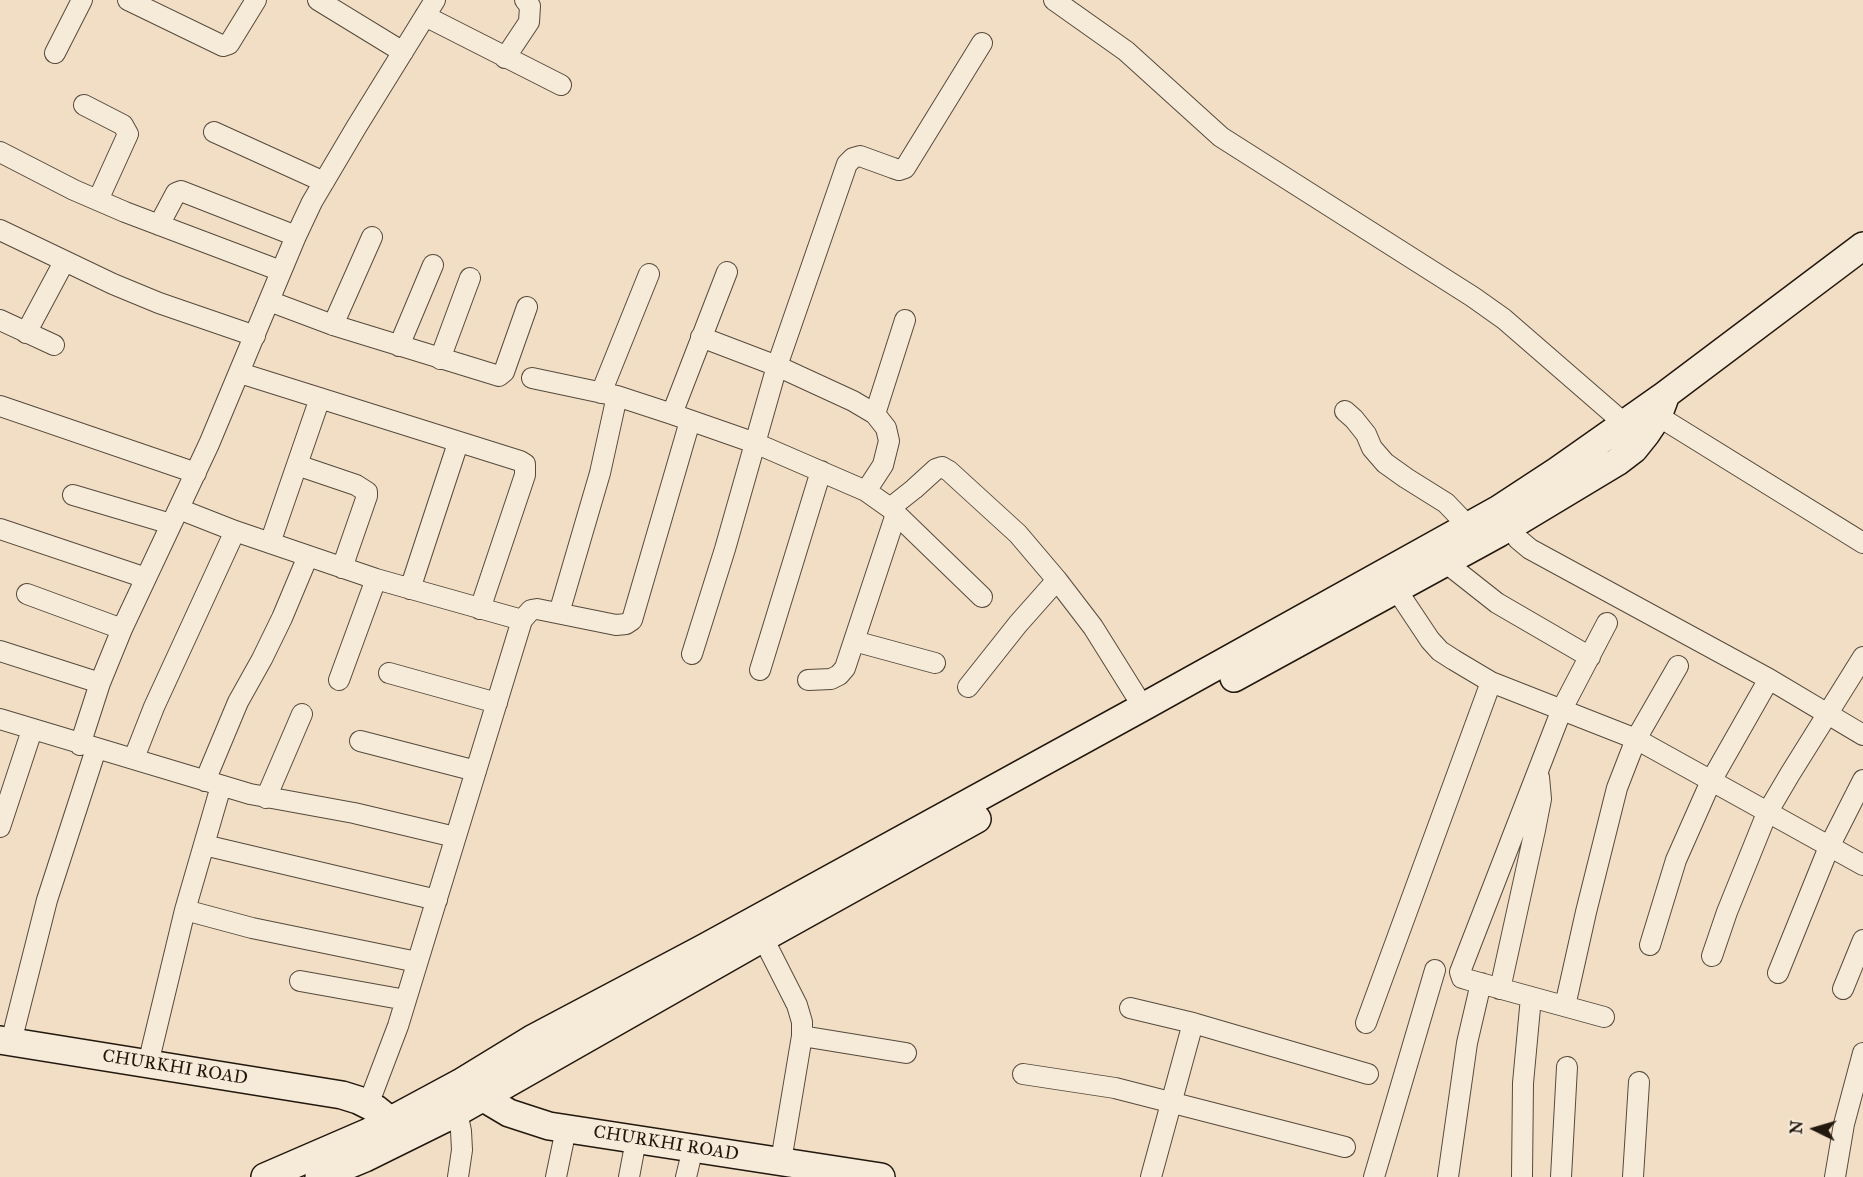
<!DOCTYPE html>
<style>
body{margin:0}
#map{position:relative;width:1863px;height:1177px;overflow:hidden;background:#f1dec4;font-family:"IM FELL Great Primer",serif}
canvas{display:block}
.north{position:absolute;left:1785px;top:1099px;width:60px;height:60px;-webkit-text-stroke:4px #f6ead9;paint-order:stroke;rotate:275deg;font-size:16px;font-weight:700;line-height:24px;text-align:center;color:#22180e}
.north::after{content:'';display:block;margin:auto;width:21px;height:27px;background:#22180e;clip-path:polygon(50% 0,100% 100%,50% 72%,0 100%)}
</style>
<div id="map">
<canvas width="1863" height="1177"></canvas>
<div class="north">N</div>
</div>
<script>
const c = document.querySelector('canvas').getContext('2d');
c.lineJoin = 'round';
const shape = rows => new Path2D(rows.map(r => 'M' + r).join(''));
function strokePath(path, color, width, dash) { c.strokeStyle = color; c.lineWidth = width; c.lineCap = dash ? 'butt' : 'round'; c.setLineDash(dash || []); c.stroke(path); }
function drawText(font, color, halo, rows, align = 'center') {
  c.font = font + ' "IM FELL Great Primer",serif'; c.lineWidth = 4.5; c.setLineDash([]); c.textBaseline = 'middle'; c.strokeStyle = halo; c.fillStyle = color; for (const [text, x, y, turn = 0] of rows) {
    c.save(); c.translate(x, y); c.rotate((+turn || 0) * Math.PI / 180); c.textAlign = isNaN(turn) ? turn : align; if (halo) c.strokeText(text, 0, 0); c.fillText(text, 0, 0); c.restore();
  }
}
const street = shape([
 [128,0,223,46,229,44,256,0],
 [318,0,403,52],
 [1054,0,1126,51,1221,137,1473,297,1504,319,1625,424],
 [425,16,561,85],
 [55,53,82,0],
 [505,58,529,22,530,6,525,0],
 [84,105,123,125,128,134,98,200],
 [214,132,324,182],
 [0,152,74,190,125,212,281,271],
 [159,225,176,193,181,191,296,236],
 [0,230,113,284,159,303,255,336],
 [269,301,333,325,499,376,504,372,527,307],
 [0,320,54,345],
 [333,325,372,237],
 [26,333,64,262],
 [701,337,777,366,853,401,875,414,886,428,889,441,883,465,866,491],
 [399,346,433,265],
 [440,359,470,278],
 [240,373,520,461,525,464,525,475,480,609],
 [532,378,617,396,672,414,755,443,866,491,890,508,982,597],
 [601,393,649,274],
 [0,406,196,473],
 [1345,411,1354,419,1366,434,1372,448,1385,463,1406,478,1446,503,1468,526],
 [672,414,727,272],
 [875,414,905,320],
 [1658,416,1863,543],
 [297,465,356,485,367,492,367,496,342,568],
 [73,495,171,524],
 [890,508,914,489,936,469,942,467,949,471,1018,534,1057,580,1093,627,1143,707],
 [179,509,235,531,376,579,522,620],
 [1504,517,1518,539,1530,549,1769,679,1863,735],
 [0,529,146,578],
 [270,543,320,398],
 [1445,562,1497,603,1590,657],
 [410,589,458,443],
 [1396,589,1430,640,1440,651,1454,660,1491,682,1636,739,1863,865],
 [27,594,122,629],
 [559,613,600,473,617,396],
 [854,641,935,663],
 [0,651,100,683],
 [692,654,725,549,777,366,847,164,853,158,860,156,893,168,899,170,905,168,982,43],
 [760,670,821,471],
 [389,673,497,703],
 [339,680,376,579],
 [808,680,831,679,839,675,845,668,896,514],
 [968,687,1018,624,1057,580],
 [0,719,250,794,354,813,455,837],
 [360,741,476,771],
 [80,745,100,683,122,629,209,444,296,236,312,202,357,126,435,0],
 [134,758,154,707,235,531],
 [205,781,238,702,262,659,282,618,308,556],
 [266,798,302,714],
 [0,827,32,730],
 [204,845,437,900],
 [185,910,252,928,417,962],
 [763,938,797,1005,802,1022,802,1036,781,1161],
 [1650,945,1676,860,1711,781,1769,679],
 [1712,956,1727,912,1767,813,1790,774,1863,657],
 [1778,973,1829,847,1863,780],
 [300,981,406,1000],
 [1500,989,1535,830,1541,799,1539,777],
 [1843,989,1863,940],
 [1565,1006,1586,912,1617,788,1636,739,1678,666],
 [1130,1008,1193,1023,1368,1074],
 [1604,1017,1469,980,1462,978,1460,972,1562,709,1607,623],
 [1366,1023,1491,682],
 [802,1036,906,1053],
 [11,1042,47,900,96,749],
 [148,1064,185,910,221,786],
 [1023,1074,1115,1088,1345,1147],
 [368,1105,398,1026,522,620,531,610,537,609,616,625,626,624,632,620,690,421],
 [457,1112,461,1131,462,1150,458,1177],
 [556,1177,566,1129],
 [629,1177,636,1140],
 [686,1177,693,1148],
 [1151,1177,1193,1023],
 [1374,1177,1435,970],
 [1448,1177,1467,1043,1481,983],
 [1522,1177,1523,1083,1531,997],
 [1561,1177,1567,1067],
 [1633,1177,1639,1082],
 [1835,1177,1844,1124,1863,1053]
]);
const secondary = shape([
 [1234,678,1499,533,1617,462,1634,449,1646,434,1658,416,1665,397],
 [0,1040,342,1095,358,1100,376,1109,402,1130],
 [472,1091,509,1113,549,1126,881,1177],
 [265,1177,369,1132,460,1083,532,1039,704,948,1143,707,1499,509,1557,471,1665,395,1863,246],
 [319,1177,365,1158,452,1115,763,938,977,819]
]);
strokePath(street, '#564a3c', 22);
strokePath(secondary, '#22180e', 30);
strokePath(street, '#f6ead9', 20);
strokePath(secondary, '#f6ead9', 27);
drawText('18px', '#22180e', '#f6ead9', [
 ["CHURKHI ROAD",175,1068,9],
 ["CHURKHI ROAD",666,1144,9]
]);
</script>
